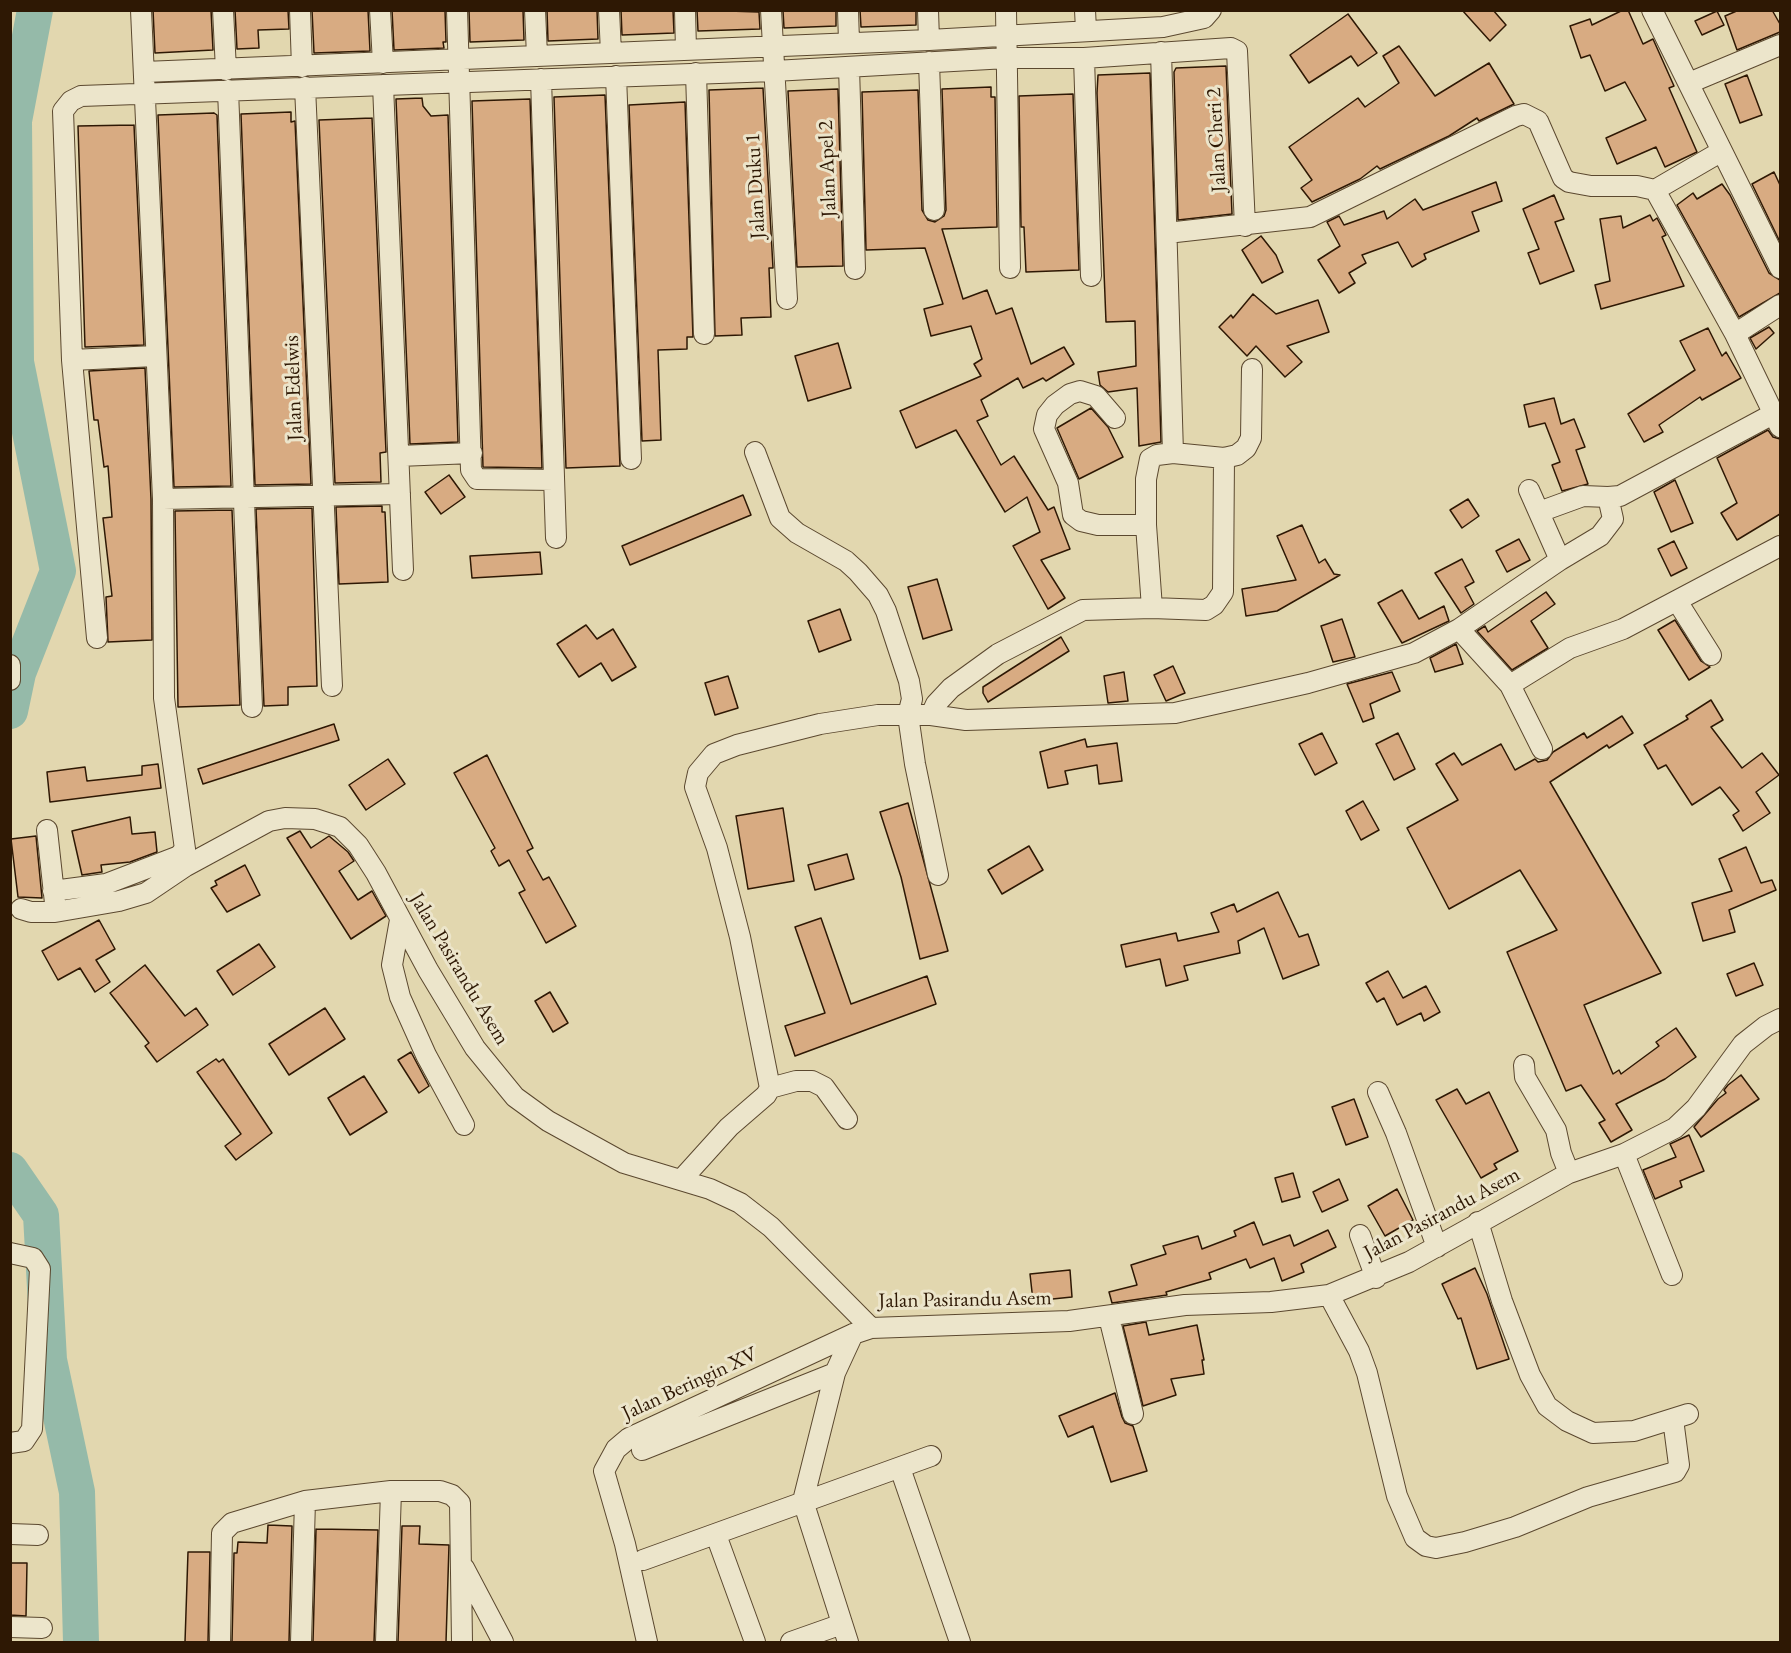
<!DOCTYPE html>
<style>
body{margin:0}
#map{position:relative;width:1791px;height:1653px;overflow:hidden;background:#e2d7af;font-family:"EB Garamond",serif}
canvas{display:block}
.frame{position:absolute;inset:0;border:12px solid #2e1804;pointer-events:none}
</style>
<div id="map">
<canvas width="1791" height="1653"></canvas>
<div class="frame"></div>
</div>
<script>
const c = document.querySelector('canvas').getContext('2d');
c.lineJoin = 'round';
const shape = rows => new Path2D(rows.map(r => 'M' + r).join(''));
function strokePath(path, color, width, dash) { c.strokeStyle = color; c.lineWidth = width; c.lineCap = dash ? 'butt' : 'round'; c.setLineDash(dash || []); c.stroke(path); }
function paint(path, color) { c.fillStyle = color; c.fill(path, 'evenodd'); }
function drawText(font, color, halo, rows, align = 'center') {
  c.font = font + ' "EB Garamond",serif'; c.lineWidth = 6; c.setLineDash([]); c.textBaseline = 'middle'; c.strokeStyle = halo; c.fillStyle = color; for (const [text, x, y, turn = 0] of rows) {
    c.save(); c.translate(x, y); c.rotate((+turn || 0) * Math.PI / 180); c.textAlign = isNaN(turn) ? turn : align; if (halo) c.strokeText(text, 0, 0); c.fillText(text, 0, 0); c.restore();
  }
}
strokePath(shape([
 [10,711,18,673,58,571,16,362,14,121,35,10],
 [10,1170,41,1215,49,1360,77,1492,81,1642]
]), '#95baa9', 36);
const building = shape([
 [153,10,211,10,213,50,155,53,153,10],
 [235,10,288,10,289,29,258,30,259,48,237,49,235,10],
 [312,10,368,10,370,51,314,53,312,10],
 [392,10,445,10,446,42,443,42,444,48,394,50,392,10],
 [469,10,523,10,524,40,470,42,469,10],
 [547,10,597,10,598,39,548,41,547,10],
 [621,10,673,10,674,33,622,35,621,10],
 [697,10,759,12,760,29,698,31,697,10],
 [836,10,836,26,784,28,783,11,836,10],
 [860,10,916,10,916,25,861,27,860,10],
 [1462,10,1493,10,1506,25,1490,41,1462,10],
 [1623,10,1628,10,1643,44,1653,39,1674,86,1669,88,1697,152,1665,167,1656,147,1617,164,1606,138,1646,120,1625,82,1605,91,1590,55,1581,58,1570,26,1590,19,1592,25,1623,10],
 [1739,10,1772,10,1780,24,1780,32,1737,50,1725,16,1739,10],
 [1717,11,1724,25,1702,35,1695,21,1717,11],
 [1348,14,1377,53,1358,66,1351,56,1309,83,1290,55,1348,14],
 [1399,46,1435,96,1489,63,1514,104,1479,121,1477,118,1449,136,1380,169,1377,166,1360,179,1312,202,1301,188,1312,180,1289,147,1358,98,1365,107,1399,83,1383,56,1399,46],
 [1226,66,1232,214,1178,220,1174,72,1176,68,1226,66],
 [1150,73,1161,442,1139,446,1137,388,1108,392,1100,385,1098,372,1136,366,1135,321,1106,322,1097,93,1098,75,1150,73],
 [1747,75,1762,115,1740,123,1725,84,1747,75],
 [991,87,991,97,995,97,997,227,942,229,963,299,987,290,996,314,1012,308,1031,364,1064,347,1074,364,1046,381,1043,378,1023,388,1018,378,981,400,988,416,977,421,1001,465,1014,456,1048,510,1054,507,1070,549,1041,560,1065,598,1048,609,1013,546,1040,532,1027,497,1005,512,956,430,916,448,900,411,981,376,974,364,982,359,971,326,931,336,924,309,943,304,925,248,866,250,862,92,918,90,922,210,928,220,935,222,944,216,946,210,942,89,991,87],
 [763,88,773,268,769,268,771,317,741,318,742,335,715,336,709,90,763,88],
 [838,89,843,266,797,267,788,91,838,89],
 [1073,94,1079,270,1026,272,1024,227,1021,227,1019,96,1073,94],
 [605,95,620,466,566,468,554,97,605,95],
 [422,98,423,106,431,116,448,115,458,442,410,444,396,99,422,98],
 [530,99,542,468,483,467,472,101,530,99],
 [685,102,693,337,687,337,687,349,658,350,661,440,642,441,629,105,685,102],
 [291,112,291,122,295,121,311,484,255,485,241,114,291,112],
 [214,113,217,115,231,486,174,487,158,115,214,113],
 [372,118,386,452,380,453,381,482,335,483,319,120,372,118],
 [134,125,144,345,85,347,78,126,134,125],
 [1774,172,1780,185,1780,242,1752,184,1774,172],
 [1496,182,1502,201,1472,212,1479,231,1424,254,1426,259,1412,267,1398,242,1362,255,1366,263,1349,273,1355,283,1339,293,1318,260,1340,246,1327,222,1339,216,1344,225,1384,211,1387,219,1415,199,1423,210,1496,182],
 [1722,184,1730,195,1769,273,1780,280,1780,293,1739,317,1677,205,1693,193,1697,199,1722,184],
 [1554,195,1564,219,1555,222,1574,271,1540,284,1528,253,1539,249,1523,209,1554,195],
 [1650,215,1653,221,1657,218,1666,235,1662,237,1684,286,1601,309,1595,285,1610,281,1600,219,1621,216,1623,228,1650,215],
 [1261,236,1276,255,1283,272,1262,283,1242,250,1261,236],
 [1253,294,1276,314,1318,300,1329,332,1287,346,1302,362,1285,377,1256,346,1247,356,1219,327,1231,315,1233,318,1253,294],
 [1769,327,1774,333,1756,349,1750,338,1769,327],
 [1708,328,1722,356,1726,352,1741,378,1702,400,1700,397,1659,425,1663,432,1644,442,1628,414,1695,370,1680,341,1708,328],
 [838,343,851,388,808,401,795,356,838,343],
 [145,368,151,499,152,640,108,642,106,597,112,596,103,518,112,517,108,466,104,467,98,420,94,420,89,371,145,368],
 [1554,398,1561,424,1574,419,1585,447,1576,450,1588,484,1562,491,1552,465,1560,462,1545,423,1529,427,1524,405,1554,398],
 [1091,408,1108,427,1123,457,1079,479,1057,428,1091,408],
 [1768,430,1773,437,1780,439,1780,514,1737,540,1721,513,1737,503,1717,458,1768,430],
 [449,475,465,497,441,514,425,492,449,475],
 [1675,480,1693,523,1671,532,1654,492,1675,480],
 [743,495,751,515,630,565,622,546,743,495],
 [1468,499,1479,516,1462,528,1450,510,1468,499],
 [382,506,382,512,385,512,388,582,339,584,336,507,382,506],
 [312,508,317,686,288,687,288,705,264,706,256,509,312,508],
 [232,510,240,705,178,707,175,511,232,510],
 [1302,525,1319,563,1325,559,1334,574,1340,575,1277,611,1246,616,1242,589,1296,580,1277,536,1302,525],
 [1519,539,1530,560,1507,572,1496,551,1519,539],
 [1674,541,1687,568,1671,576,1658,549,1674,541],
 [540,552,542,574,472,578,470,556,540,552],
 [1462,559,1474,582,1465,587,1474,604,1461,613,1435,573,1462,559],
 [937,579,952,630,923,639,908,587,937,579],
 [1402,590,1419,619,1444,606,1449,621,1402,643,1378,603,1402,590],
 [1546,592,1555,604,1531,621,1548,648,1512,670,1477,631,1485,626,1488,632,1546,592],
 [840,609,851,640,819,652,808,621,840,609],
 [1342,619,1355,657,1333,662,1321,626,1342,619],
 [1675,620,1701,661,1710,667,1689,680,1658,630,1675,620],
 [586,625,597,639,613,629,636,667,612,681,601,663,579,677,557,644,586,625],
 [1061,637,1069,651,988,702,983,693,983,687,1061,637],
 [1456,644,1463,664,1435,672,1430,658,1456,644],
 [1173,666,1185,693,1166,701,1154,675,1173,666],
 [1124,672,1128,701,1108,703,1104,676,1124,672],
 [1392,672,1400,691,1370,704,1374,718,1363,722,1347,684,1392,672],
 [728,676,738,708,715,715,705,683,728,676],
 [1711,700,1723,720,1711,727,1742,768,1762,753,1779,775,1756,792,1770,813,1743,831,1733,815,1739,811,1720,787,1692,805,1666,765,1658,769,1644,745,1688,719,1686,716,1711,700],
 [1622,716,1633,733,1609,748,1607,745,1550,782,1661,973,1584,1005,1613,1074,1619,1070,1621,1074,1659,1046,1656,1042,1676,1028,1696,1057,1665,1079,1616,1104,1632,1130,1611,1142,1599,1123,1605,1120,1581,1085,1566,1091,1507,952,1557,930,1520,870,1449,909,1407,828,1458,800,1436,764,1454,753,1462,765,1501,744,1515,770,1535,759,1538,762,1547,760,1553,752,1584,733,1587,738,1622,716],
 [334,724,339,740,203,784,198,769,334,724],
 [1322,733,1337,763,1315,775,1299,744,1322,733],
 [1398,733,1415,769,1394,780,1376,744,1398,733],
 [1085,739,1087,747,1117,743,1122,781,1099,784,1097,765,1065,771,1068,784,1048,788,1040,752,1085,739],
 [487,755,533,848,527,851,543,880,549,877,576,926,546,943,519,893,525,890,509,860,499,866,491,851,495,848,454,773,487,755],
 [388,759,405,784,366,810,349,785,388,759],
 [158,764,161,788,50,802,47,772,85,767,87,781,142,775,142,766,158,764],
 [1363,801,1379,830,1361,840,1346,811,1363,801],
 [908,803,948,951,920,959,901,877,880,812,908,803],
 [783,808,794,881,748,889,736,816,783,808],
 [130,817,132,834,155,832,157,852,130,862,101,865,102,872,82,875,72,831,130,817],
 [300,831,311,848,329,836,348,852,354,861,339,871,358,900,372,891,386,916,351,939,287,838,300,831],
 [36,836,42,898,18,897,11,839,36,836],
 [1029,846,1043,870,1002,894,988,870,1029,846],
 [1746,847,1761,883,1772,880,1776,890,1729,910,1735,932,1703,941,1692,903,1732,891,1719,859,1746,847],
 [847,854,854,879,815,890,808,865,847,854],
 [245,865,260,895,227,912,211,888,217,885,215,881,245,865],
 [1278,892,1299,937,1308,934,1319,965,1283,979,1264,928,1238,941,1240,953,1184,966,1188,980,1166,986,1160,959,1126,967,1121,945,1176,933,1178,941,1219,932,1211,913,1234,904,1237,912,1278,892],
 [821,918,851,1004,927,976,936,1004,795,1056,785,1026,825,1013,795,927,821,918],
 [99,920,115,949,96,960,110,982,95,992,80,968,58,980,42,951,99,920],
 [259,944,275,967,233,995,217,971,259,944],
 [1754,963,1763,985,1736,996,1727,974,1754,963],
 [145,965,185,1016,196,1008,208,1025,157,1062,145,1046,149,1043,110,993,145,965],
 [1388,971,1403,998,1426,986,1440,1012,1424,1021,1421,1013,1397,1025,1384,998,1377,1002,1366,983,1388,971],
 [550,992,568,1023,553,1032,535,1001,550,992],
 [325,1008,345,1039,289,1075,269,1044,325,1008],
 [411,1052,429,1086,419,1093,398,1060,411,1052],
 [216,1059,219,1062,223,1059,272,1133,236,1160,225,1146,241,1134,197,1072,216,1059],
 [1741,1075,1759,1099,1701,1137,1694,1127,1718,1099,1726,1093,1724,1090,1728,1085,1741,1075],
 [364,1076,387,1112,350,1135,328,1098,364,1076],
 [1457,1089,1466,1104,1489,1092,1518,1151,1494,1164,1497,1169,1481,1178,1436,1100,1457,1089],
 [1354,1099,1368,1137,1346,1145,1332,1107,1354,1099],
 [1689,1135,1704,1171,1680,1181,1682,1187,1655,1199,1643,1170,1676,1157,1670,1144,1689,1135],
 [1293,1173,1300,1197,1282,1202,1275,1178,1293,1173],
 [1339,1179,1348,1200,1322,1212,1313,1192,1339,1179],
 [1397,1189,1413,1220,1385,1236,1368,1206,1397,1189],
 [1254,1222,1263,1245,1290,1235,1294,1246,1328,1230,1336,1247,1301,1264,1304,1272,1282,1281,1274,1258,1250,1268,1246,1259,1209,1273,1211,1279,1166,1292,1167,1295,1112,1303,1109,1292,1137,1285,1131,1265,1166,1254,1163,1246,1198,1236,1202,1249,1236,1236,1234,1231,1254,1222],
 [1475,1268,1487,1294,1509,1359,1477,1369,1461,1318,1458,1319,1442,1284,1475,1268],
 [1070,1270,1072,1297,1033,1301,1030,1274,1070,1270],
 [1146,1322,1149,1335,1197,1325,1204,1360,1202,1360,1204,1374,1171,1379,1176,1395,1143,1406,1123,1326,1146,1322],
 [1115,1393,1122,1417,1125,1423,1133,1426,1147,1471,1111,1482,1093,1426,1068,1437,1059,1416,1115,1393],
 [268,1525,292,1526,289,1642,232,1642,234,1553,237,1553,238,1542,267,1543,268,1525],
 [402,1526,420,1526,419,1544,449,1545,446,1642,398,1642,402,1526],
 [316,1529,378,1530,374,1642,313,1642,316,1529],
 [188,1552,210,1552,208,1642,185,1642,188,1552],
 [10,1563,27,1563,26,1616,10,1615,10,1563]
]);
paint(building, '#d8ab82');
strokePath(building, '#2e1804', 1.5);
const street = shape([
 [223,10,226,70],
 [300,10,302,67],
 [380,10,383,63],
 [457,10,471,470,477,479,554,480],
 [535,10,537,56],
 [609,10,611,53],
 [685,10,686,50],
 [771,10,787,299],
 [848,10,849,42],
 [928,10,929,40],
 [1006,10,1010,268],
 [1085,10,1086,30],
 [1652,10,1780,268],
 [1161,52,1173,453],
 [1084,58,1091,276],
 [929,62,934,210],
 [849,67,855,269],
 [144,72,929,40,1163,27,1204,18,1211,10],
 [696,73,704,334],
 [616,76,631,459],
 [541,79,556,538],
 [1689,83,1780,45],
 [383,85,403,570],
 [305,87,332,686],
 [228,90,252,707],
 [1655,190,1722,151],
 [1167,233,1310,217,1516,116,1524,114,1538,121,1563,178,1569,182,1591,186,1637,186,1655,190,1735,334],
 [1780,305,1735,334,1780,427],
 [155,356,72,360,63,111,71,101,81,96,774,71,1007,58,1084,58,1231,48,1237,51,1245,226],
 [72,360,97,638],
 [1115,418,1096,396,1080,391,1070,394,1055,405,1047,415,1044,429,1068,483,1073,515,1081,521,1098,525,1146,525],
 [755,452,780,518,797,533,846,561,858,572,878,595,886,611,909,681,912,699,908,715,915,764,938,875],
 [399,456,472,453],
 [1224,458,1223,592,1214,605,1206,610,1152,608,1146,525,1146,479,1150,459,1157,455,1173,453,1224,458,1237,455,1246,448,1251,438,1252,369],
 [1529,490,1560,560],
 [163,499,400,494],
 [1539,512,1583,496,1608,497],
 [1677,601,1711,655],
 [1459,629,1560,560,1600,536,1613,519,1608,497,1620,496,1773,414],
 [10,665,10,680],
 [1510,685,1542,749],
 [931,715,936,704,951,688,998,654,1083,610,1152,608],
 [47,830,55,903],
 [53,891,106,884,179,856,185,849,164,698,163,499,141,10],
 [21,909,31,912,55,912,119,901,146,893,186,866,269,821,285,818,315,819,340,827,358,845,376,873,428,970,475,1048,515,1097,548,1121,624,1163,710,1189,740,1203,771,1227,871,1328],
 [400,920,392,965,400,997,426,1055,464,1125],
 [1524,1065,1525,1077,1556,1130,1561,1153,1569,1173],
 [770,1088,796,1081,812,1081,824,1087,847,1119],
 [1378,1092,1396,1133,1437,1247],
 [1624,1154,1672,1275],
 [682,1179,729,1127,766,1095,770,1088,740,937,717,848,695,787,698,773,714,754,737,745,820,724,878,715,931,715,966,720,1175,713,1308,683,1414,653,1459,629,1510,685,1570,648,1623,629,1780,546],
 [1478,1222,1502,1301,1530,1375,1547,1406,1567,1421,1593,1433,1634,1431,1688,1414],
 [1360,1235,1376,1278],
 [10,1253,33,1258,40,1269,32,1429,24,1441,10,1443],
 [1329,1295,1359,1351,1367,1373,1397,1496,1415,1538,1426,1546,1436,1548,1465,1542,1515,1527,1588,1497,1675,1472,1679,1465,1673,1419],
 [1109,1317,1133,1414],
 [642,1450,835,1373],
 [900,1468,960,1642],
 [10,1534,38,1535],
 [716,1535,755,1642],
 [643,1560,931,1456],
 [464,1568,503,1642],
 [10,1627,42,1628],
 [220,1642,222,1533,232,1523,305,1501,391,1491,440,1491,452,1495,460,1503,462,1642],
 [301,1642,305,1501],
 [386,1642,391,1491],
 [647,1642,625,1544,604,1471,616,1449,629,1438,853,1334,871,1328,1069,1321,1185,1305,1271,1302,1329,1295,1409,1262,1569,1173,1624,1154,1675,1128,1696,1108,1743,1044,1766,1026,1780,1019],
 [791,1642,842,1624],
 [848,1642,803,1501,835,1373,853,1334]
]);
strokePath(street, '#5b482f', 22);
strokePath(street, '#ece5cb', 20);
drawText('21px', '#2e1804', '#ece5cb', [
 ["Jalan Cheri 2",1217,140,-93],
 ["Jalan Apel 2",828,169,-92],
 ["Jalan Duku 1",756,186,-93],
 ["Jalan Edelwis",294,388,-92],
 ["Jalan Pasirandu Asem",459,969,59],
 ["Jalan Pasirandu Asem",1442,1214,-28],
 ["Jalan Pasirandu Asem",965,1300,-1],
 ["Jalan Beringin XV",690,1384,-25]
]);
</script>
